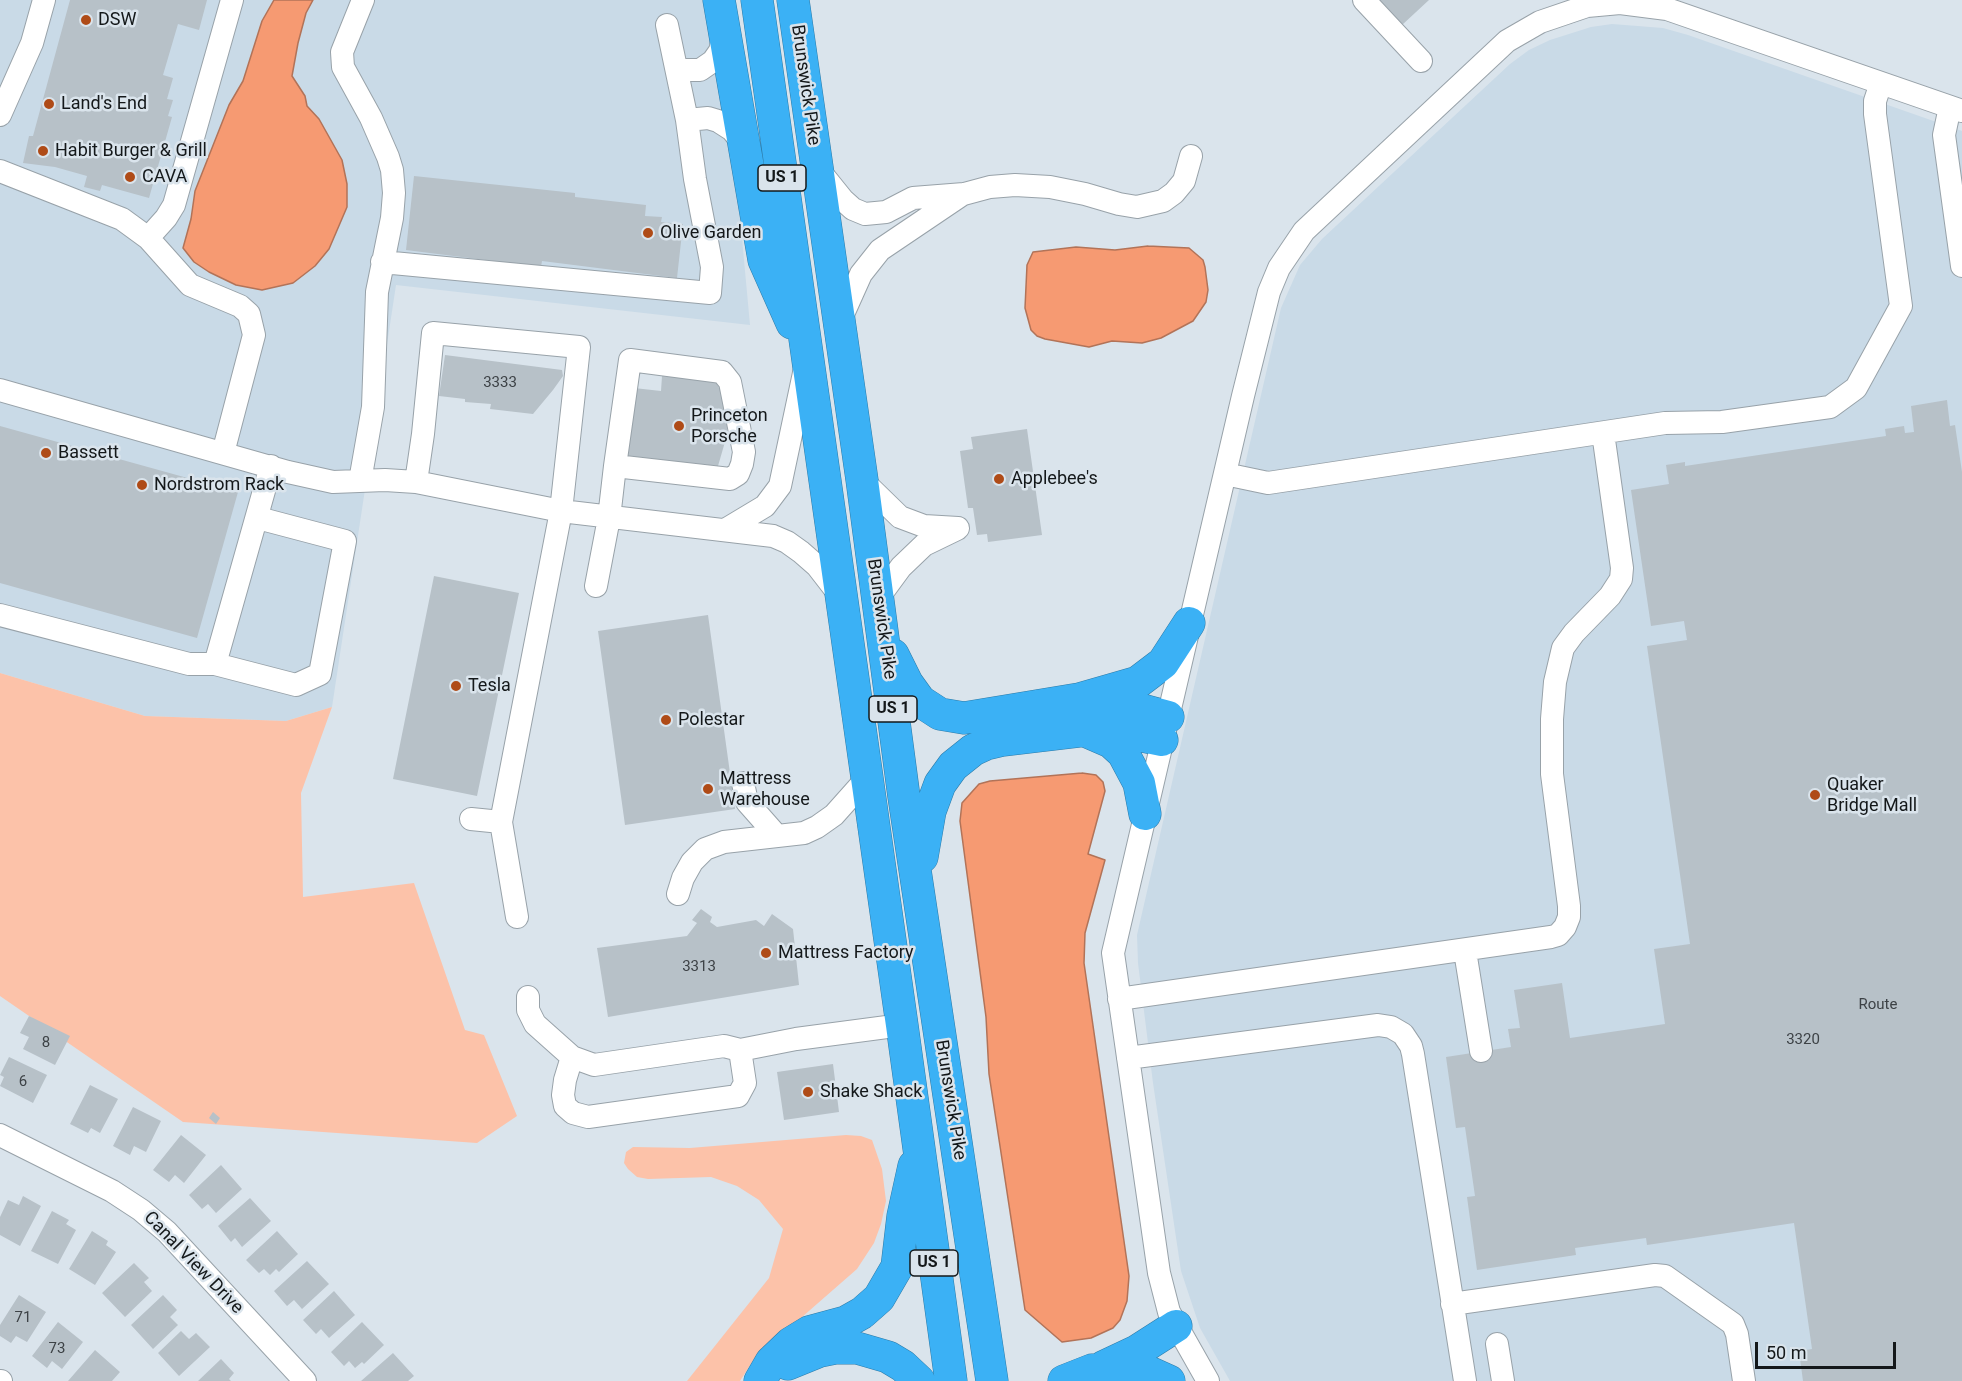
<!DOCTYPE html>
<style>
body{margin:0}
#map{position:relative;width:1962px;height:1381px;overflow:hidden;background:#dae4ec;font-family:Roboto,sans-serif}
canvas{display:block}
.scale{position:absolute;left:1755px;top:1342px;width:141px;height:27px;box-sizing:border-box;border:3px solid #14181a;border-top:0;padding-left:8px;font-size:18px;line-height:21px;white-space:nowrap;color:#14181a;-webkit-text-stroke:4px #dae4ec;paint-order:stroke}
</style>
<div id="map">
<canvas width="1962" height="1381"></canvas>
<div class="scale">50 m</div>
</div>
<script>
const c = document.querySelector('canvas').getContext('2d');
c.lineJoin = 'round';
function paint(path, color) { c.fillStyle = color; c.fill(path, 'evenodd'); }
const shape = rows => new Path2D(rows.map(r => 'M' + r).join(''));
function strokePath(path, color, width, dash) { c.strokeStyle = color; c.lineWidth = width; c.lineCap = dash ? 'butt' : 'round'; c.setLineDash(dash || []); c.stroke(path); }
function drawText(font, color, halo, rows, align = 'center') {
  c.font = font + ' Roboto,sans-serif'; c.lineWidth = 5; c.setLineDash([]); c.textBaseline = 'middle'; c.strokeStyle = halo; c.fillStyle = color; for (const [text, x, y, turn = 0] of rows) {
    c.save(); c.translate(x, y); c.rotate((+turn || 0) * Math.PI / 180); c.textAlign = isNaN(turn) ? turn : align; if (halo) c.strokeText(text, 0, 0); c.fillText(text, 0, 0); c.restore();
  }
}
paint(shape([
 [0,0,709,0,732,130,750,325,396,285,332,707,286,721,145,716,0,673],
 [1612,24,1663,28,1688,35,1962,131,1962,1381,1230,1381,1200,1328,1181,1271,1153,1083,1138,963,1137,935,1281,308,1300,265,1322,239,1510,64,1529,50,1550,40,1591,27]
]), '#c9dae7');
paint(shape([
 [0,673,145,716,286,721,332,707,301,793,303,897,414,883,465,1030,484,1035,517,1116,477,1143,183,1122,0,996],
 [846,1135,861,1136,872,1140,882,1169,886,1201,881,1224,874,1243,857,1269,754,1359,740,1381,687,1381,769,1278,783,1229,759,1200,737,1186,711,1177,648,1179,637,1177,628,1169,624,1163,626,1152,633,1147,690,1148]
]), '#fcc2a9');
const water = shape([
 [274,0,313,0,306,13,298,43,292,76,305,96,307,106,319,119,342,160,347,184,347,207,329,249,315,266,293,283,262,290,236,285,209,272,194,262,183,248,191,219,195,191,229,105,243,81,262,21,274,0],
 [1148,246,1189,248,1203,260,1205,267,1208,290,1206,302,1193,321,1161,338,1142,343,1112,341,1089,347,1045,339,1037,336,1031,330,1025,308,1027,265,1033,252,1076,247,1115,250,1148,246],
 [1082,773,1096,775,1103,782,1105,791,1088,854,1105,860,1085,933,1084,963,1129,1276,1127,1301,1120,1320,1113,1328,1091,1338,1062,1342,1025,1310,989,1074,986,1017,960,821,962,803,979,784,990,781,1082,773]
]);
paint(water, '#f69a72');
strokePath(water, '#b27358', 1.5);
paint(shape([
 [70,0,207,0,199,30,178,24,163,75,173,78,167,99,173,100,168,116,172,117,149,198,102,185,100,191,84,187,87,176,55,167,23,163,29,136,33,136],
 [1379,0,1429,0,1402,25],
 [414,176,575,193,575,197,646,205,645,216,662,217,661,222,683,224,677,278,542,261,541,267,406,250],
 [445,355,562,370,563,376,553,390,533,414,490,409,491,404,465,402,465,399,439,396],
 [662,376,715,381,721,391,728,417,727,435,718,466,626,456,634,388,661,391],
 [1947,400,1950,426,1955,425,1962,472,1962,1381,1803,1381,1799,1351,1812,1349,1794,1223,1647,1245,1646,1238,1575,1248,1576,1255,1477,1270,1467,1197,1475,1196,1465,1127,1456,1128,1446,1057,1511,1047,1508,1029,1520,1028,1514,990,1562,983,1570,1038,1665,1024,1654,949,1690,944,1647,646,1687,640,1684,621,1651,626,1631,490,1669,484,1666,465,1685,462,1685,466,1886,436,1885,429,1904,426,1905,433,1914,432,1911,406],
 [0,426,238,492,197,638,0,583],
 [1027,429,1042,535,988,542,987,534,977,535,973,508,968,508,960,451,973,449,971,437],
 [434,576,519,593,477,796,393,779],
 [708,615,735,809,625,825,598,631],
 [701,909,712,917,710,922,717,927,756,920,764,926,772,914,793,929,799,985,608,1017,597,948,687,936,697,923,692,920],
 [29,1016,70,1036,55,1065,23,1049,29,1037,20,1033],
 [9,1057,47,1075,33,1103,0,1086,4,1077,0,1075],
 [833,1064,839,1112,784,1120,777,1072],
 [90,1085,118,1099,100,1133,91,1128,88,1133,70,1124],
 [133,1107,161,1121,146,1152,134,1146,130,1155,113,1146],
 [213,1112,220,1118,216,1124,209,1118],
 [181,1135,206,1155,184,1183,175,1175,169,1182,153,1170],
 [221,1165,242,1189,216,1213,208,1204,202,1209,189,1195],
 [23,1196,41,1206,20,1246,0,1235,0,1217,8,1200,19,1205],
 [250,1198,271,1221,242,1247,235,1238,231,1242,218,1226],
 [52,1211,69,1220,66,1224,76,1230,58,1264,31,1251],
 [92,1231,108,1241,106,1245,116,1252,95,1285,69,1269],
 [277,1231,298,1254,279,1272,276,1269,270,1275,264,1269,259,1273,246,1260],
 [307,1261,329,1284,302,1309,294,1300,287,1306,274,1291],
 [134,1263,149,1278,144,1282,152,1291,125,1317,102,1293],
 [334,1291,355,1315,329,1338,321,1329,316,1334,303,1320],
 [19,1295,46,1312,27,1342,16,1336,11,1343,0,1336,0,1325],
 [163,1295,177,1310,170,1317,178,1325,153,1349,131,1325],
 [58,1322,83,1342,62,1369,52,1361,47,1368,32,1356],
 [362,1322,384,1345,364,1364,362,1362,355,1368,349,1361,344,1366,331,1352],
 [181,1331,189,1339,196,1333,210,1347,179,1376,158,1353],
 [95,1350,120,1372,112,1381,68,1381],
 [393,1353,414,1376,408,1381,361,1381],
 [221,1359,234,1373,229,1379,231,1381,198,1381]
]), '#b7c1c8');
const minor = shape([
 [1364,0,1421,61],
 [678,70,700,70,713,61,720,51,724,33],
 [1950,107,1944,135,1962,266],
 [0,115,32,43,44,0],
 [687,120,708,118,718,121,732,130,744,145],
 [818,169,843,200,853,209,865,214,886,212,913,198,964,194,990,187,1015,185,1050,187,1085,194,1119,204,1137,207,1163,201,1174,193,1184,181,1191,156],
 [0,171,122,219,148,238,190,285,240,306,249,314,254,335,223,453],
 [148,238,166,218,174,205,232,0],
 [382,262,710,293,712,267,695,179,687,120,667,25],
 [839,323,861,274,880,250,963,194],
 [0,390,288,472,333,482,385,480,416,482,561,511,773,536,787,542,801,552,817,566,841,597],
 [1225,474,1268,483,1665,423,1722,422,1830,407,1856,388,1901,306,1875,114,1875,101,1881,83],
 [862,480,900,517,924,526,958,528],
 [360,481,373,407,377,292,392,218,394,193,392,170,388,157,371,118,343,67,342,52,363,0],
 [416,482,423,434,433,333,579,347,561,511,501,822,471,819],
 [725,530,765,506,780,486,804,373],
 [596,586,609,518,615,466,630,360,722,372,730,382,744,452,742,464,738,474,730,479,615,466],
 [879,597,901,567,924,545,957,529],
 [0,615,189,664,215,664,296,685,320,674,345,541,258,518],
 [215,664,271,466],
 [743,783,747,802,777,836],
 [501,822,517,917],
 [678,894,683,878,692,862,705,849,724,842,804,833,817,827,834,815,867,778],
 [1465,951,1481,1051],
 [528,997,528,1010,535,1024,572,1057,594,1065,724,1046,740,1050,796,1039,902,1025],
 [1119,999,1551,937,1558,935,1565,927,1569,917,1569,906,1552,774,1552,719,1555,682,1563,648,1574,633,1610,596,1621,579,1622,568,1603,433],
 [572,1057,565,1080,563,1095,565,1106,573,1113,588,1117,738,1096,745,1083,740,1050],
 [1128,1058,1378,1025,1391,1027,1403,1034,1411,1046,1413,1054,1465,1381],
 [0,1135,112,1191,141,1210,167,1232,305,1381],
 [1452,1304,1655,1275,1665,1276,1733,1324,1737,1334,1744,1381],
 [1497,1344,1503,1381],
 [0,1381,1,1381],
 [1208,1381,1169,1312,1159,1273,1113,953,1243,396,1269,292,1279,268,1304,231,1507,41,1540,22,1587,6,1620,3,1667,9,1962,111]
]);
const highway = shape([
 [719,0,764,260,792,323],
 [757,0,902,1025,951,1381],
 [793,0,862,480,904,797,992,1381],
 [893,655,907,683,920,701,940,714,964,718,1079,699,1138,682,1163,663,1189,623],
 [1090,701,1131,707,1168,717],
 [1088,732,1111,742,1123,753,1139,783,1145,814],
 [922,857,930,811,940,784,953,766,973,750,986,744,1003,740,1104,728,1162,740],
 [788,1364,820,1351,835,1348,857,1348,888,1357,903,1366,919,1381],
 [1103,1367,1137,1351,1176,1326],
 [760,1381,771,1362,791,1343,809,1332,846,1322,862,1313,879,1298,897,1267,903,1216,914,1166],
 [1064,1381,1092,1370,1124,1369,1149,1372,1169,1381]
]);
strokePath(minor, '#98a2a9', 24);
strokePath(highway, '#2d7ba8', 33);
strokePath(minor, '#fff', 22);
strokePath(highway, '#3bb1f5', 32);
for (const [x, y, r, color] of [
 [86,20,6,"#af4b17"],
 [49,104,6,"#af4b17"],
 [43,151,6,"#af4b17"],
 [130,177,6,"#af4b17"],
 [648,233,6,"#af4b17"],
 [679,426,6,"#af4b17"],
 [46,453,6,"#af4b17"],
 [999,479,6,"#af4b17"],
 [142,485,6,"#af4b17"],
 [456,686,6,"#af4b17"],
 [666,720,6,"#af4b17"],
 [708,789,6,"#af4b17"],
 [1815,795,6,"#af4b17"],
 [766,953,6,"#af4b17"],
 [808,1092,6,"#af4b17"]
]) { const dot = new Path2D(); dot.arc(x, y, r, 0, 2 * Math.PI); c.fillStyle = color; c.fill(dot); strokePath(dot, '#dae4ec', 2); }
drawText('15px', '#3d4246', null, [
 ["3333",500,383],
 ["3313",699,967],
 ["Route",1878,1005],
 ["3320",1803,1040],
 ["8",46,1043],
 ["6",23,1082],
 ["71",23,1318],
 ["73",57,1349]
]);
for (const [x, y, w] of [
 [782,178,48],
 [893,709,48],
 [934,1263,48]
]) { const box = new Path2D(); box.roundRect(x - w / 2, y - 13, w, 26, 4.5); c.fillStyle = '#dae4ec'; c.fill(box); strokePath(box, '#14181a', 1.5); }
drawText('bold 16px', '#14181a', null, [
 ["US 1",782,178],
 ["US 1",893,709],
 ["US 1",934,1263]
]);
drawText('18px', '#14181a', '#dae4ec', [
 ["DSW",98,20],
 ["Land's End",61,104],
 ["Habit Burger & Grill",55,151],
 ["CAVA",142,177],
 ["Olive Garden",660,233],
 ["Princeton",691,416],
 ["Porsche",691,437],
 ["Bassett",58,453],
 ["Applebee's",1011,479],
 ["Nordstrom Rack",154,485],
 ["Tesla",468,686],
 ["Polestar",678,720],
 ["Mattress",720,779],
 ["Warehouse",720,800],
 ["Quaker",1827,785],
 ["Bridge Mall",1827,806],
 ["Mattress Factory",778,953],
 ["Shake Shack",820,1092]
], 'left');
drawText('18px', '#14181a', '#dae4ec', [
 ["Brunswick Pike",805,85,82],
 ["Brunswick Pike",881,619,82],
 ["Brunswick Pike",950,1100,81],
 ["Canal View Drive",193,1263,46]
]);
</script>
